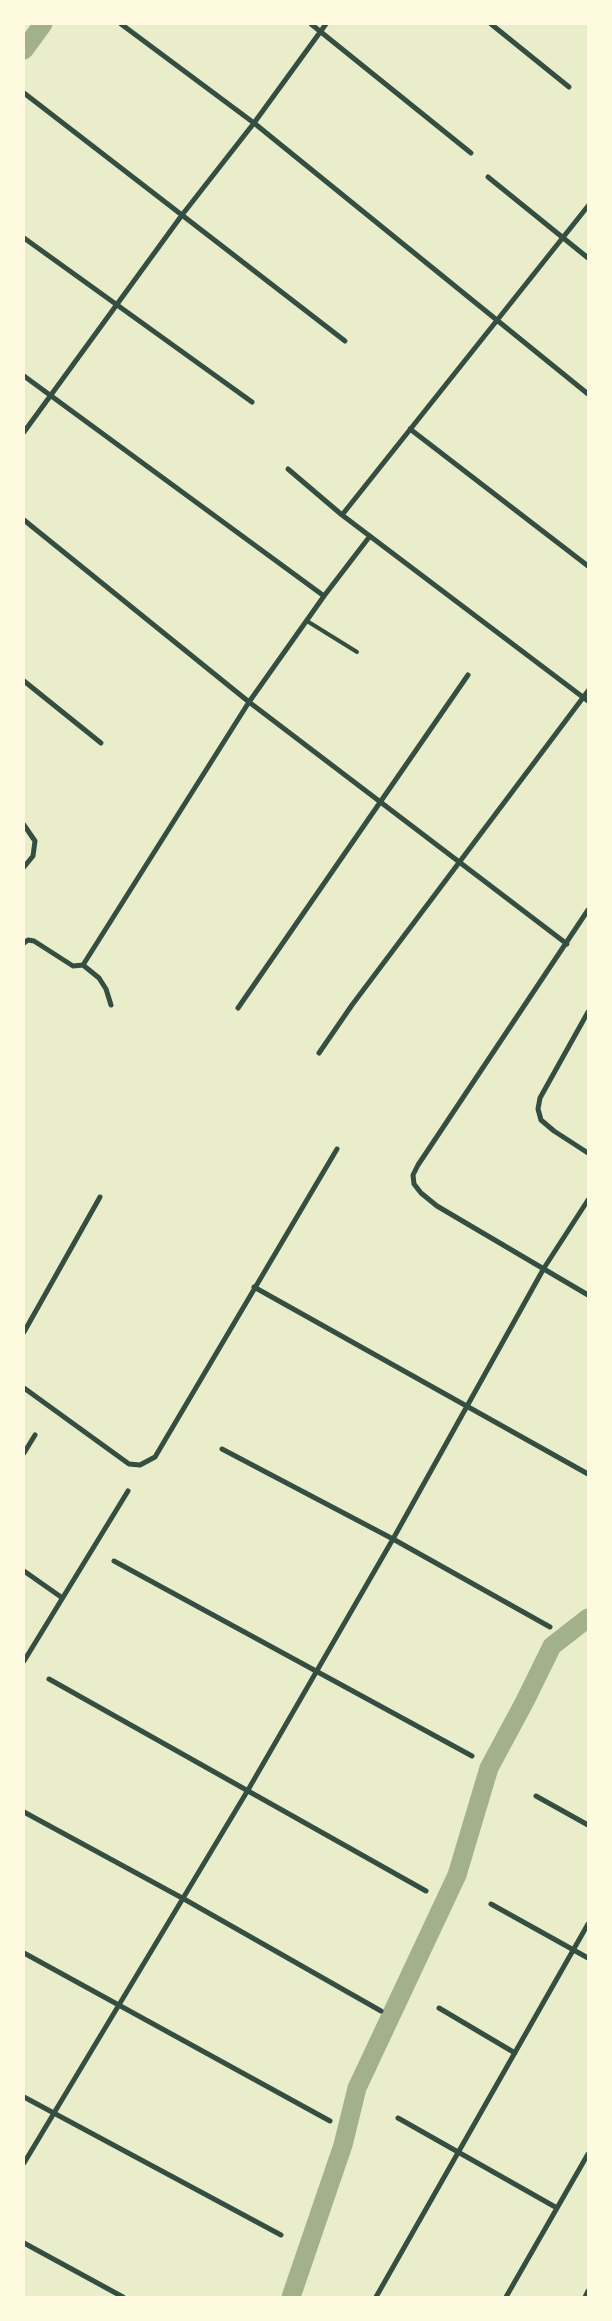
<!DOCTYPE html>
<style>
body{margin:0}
#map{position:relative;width:612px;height:2321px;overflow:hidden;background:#e9edc9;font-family:"Roboto Condensed",sans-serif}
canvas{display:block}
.frame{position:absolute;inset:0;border:25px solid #fefae0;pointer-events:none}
</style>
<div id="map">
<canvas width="612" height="2321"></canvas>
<div class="frame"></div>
</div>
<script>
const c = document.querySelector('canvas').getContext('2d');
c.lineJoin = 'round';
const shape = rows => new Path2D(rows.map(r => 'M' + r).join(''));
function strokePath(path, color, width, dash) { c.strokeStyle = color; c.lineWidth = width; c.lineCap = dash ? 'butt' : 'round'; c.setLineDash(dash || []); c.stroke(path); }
strokePath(shape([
 [24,50,43,24],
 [291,2297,343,2145,357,2088,457,1875,489,1768,525,1701,552,1646,588,1618]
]), '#a3b18a', 19);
strokePath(shape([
 [307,621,357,652]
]), '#344e41', 4);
strokePath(shape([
 [121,24,254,123,588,394],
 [311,24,471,153],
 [491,24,569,87],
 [24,93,345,341],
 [488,177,588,258],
 [24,238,252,402],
 [24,376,324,596],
 [410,429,588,566],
 [24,432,182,215,254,123,326,24],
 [288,469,342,515,588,701],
 [342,515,588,206],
 [24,520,249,702,567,944],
 [24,681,101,743],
 [24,825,35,841,33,856,24,867],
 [588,910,418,1165,413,1175,414,1184,421,1193,437,1206,588,1295],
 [24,943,28,940,34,941,73,966,83,965,249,702,324,596,370,536],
 [83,965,99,978,106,989,111,1005],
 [238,1008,468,675],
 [588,1012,540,1098,538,1109,541,1120,554,1131,588,1153],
 [319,1053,352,1005,588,691],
 [254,1287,588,1474],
 [24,1332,100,1197],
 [24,1388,129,1464,140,1465,155,1457,337,1149],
 [222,1449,393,1539,550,1627],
 [24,1453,35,1435],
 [114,1561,472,1756],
 [24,1571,61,1597],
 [24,1661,128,1491],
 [49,1679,426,1891],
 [536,1796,588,1825],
 [24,1812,184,1899,381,2011],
 [491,1904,588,1958],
 [24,1953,330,2121],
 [439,2008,515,2053],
 [24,2097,281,2235],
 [398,2118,557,2208],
 [24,2163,248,1790,393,1539,544,1268,588,1200],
 [24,2243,123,2297],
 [376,2297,588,1924],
 [506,2297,588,2154],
 [585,2297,588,2291]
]), '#344e41', 5);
</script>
